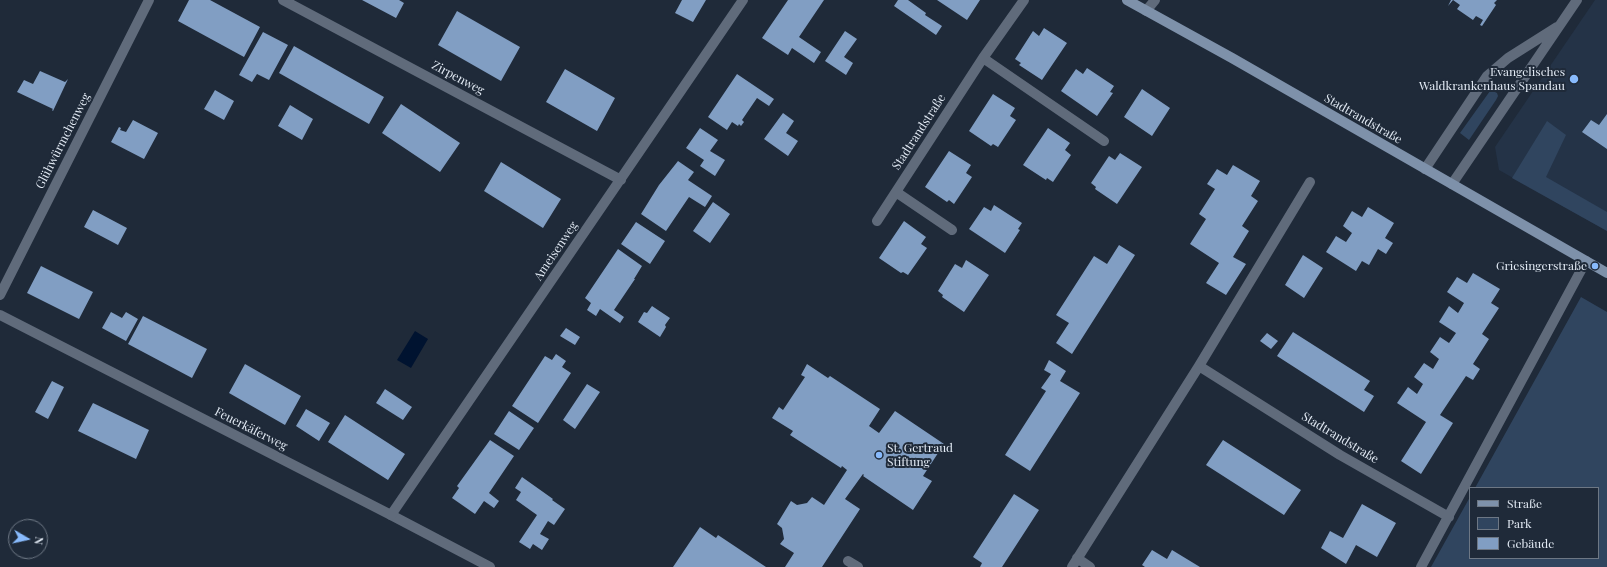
<!DOCTYPE html>
<meta charset="utf-8">
<style>
body{margin:0}
#map{position:relative;width:1607px;height:567px;overflow:hidden;background:#1f2a39;font-family:"Playfair Display",serif}
canvas{display:block}
.legend{position:absolute;left:1469px;top:487px;width:130px;height:72px;box-sizing:border-box;background:#1f2a39;border:1px solid #6d7784;margin:0;padding:5px 7px;list-style:none;font-size:12px;color:#e2eaf4}
.legend li{display:flex;align-items:center;gap:8px;height:20px}
.legend b{width:20px;border:1px solid #6d7784}
.north{position:absolute;left:8px;top:519px;width:40px;height:40px;box-sizing:border-box;background:#1f2a39;border:1px solid #6d7784;border-radius:50%;rotate:99deg;font-size:11px;font-weight:700;line-height:16px;text-align:center;color:#e2eaf4}
.north::after{content:'';display:block;margin:auto;width:14px;height:18px;background:#88bafc;clip-path:polygon(50% 0,100% 100%,50% 72%,0 100%)}
</style>
<div id="map">
<canvas width="1607" height="567"></canvas>
<ul class="legend">
<li><b style="height:5px;background:#7e91aa"></b>Straße</li>
<li><b style="height:11px;background:#30455f"></b>Park</li>
<li><b style="height:11px;background:#819ec3"></b>Gebäude</li>
</ul>
<div class="north">N</div>
</div>
<script>
const c = document.querySelector('canvas').getContext('2d');
c.lineJoin = 'round';
function paint(path, color) { c.fillStyle = color; c.fill(path, 'evenodd'); }
const shape = rows => new Path2D(rows.map(r => 'M' + r).join(''));
function strokePath(path, color, width, dash) { c.strokeStyle = color; c.lineWidth = width; c.lineCap = dash ? 'butt' : 'round'; c.setLineDash(dash || []); c.stroke(path); }
function drawText(font, color, halo, rows, align = 'center') {
  c.font = font + ' "Playfair Display",serif'; c.lineWidth = 4; c.setLineDash([]); c.textBaseline = 'middle'; c.strokeStyle = halo; c.fillStyle = color; for (const [text, x, y, turn = 0] of rows) {
    c.save(); c.translate(x, y); c.rotate((+turn || 0) * Math.PI / 180); c.textAlign = isNaN(turn) ? turn : align; if (halo) c.strokeText(text, 0, 0); c.fillText(text, 0, 0); c.restore();
  }
}
paint(shape([
 [1595,0,1607,0,1607,231,1499,170,1495,147]
]), '#243347');
paint(shape([
 [1490,91,1493,91,1497,93,1498,96,1496,100,1469,140,1460,133],
 [1547,121,1566,135,1546,177,1607,212,1607,231,1512,178],
 [1581,297,1607,312,1607,567,1431,567,1470,497,1470,558,1598,558,1598,488,1475,488]
]), '#30455f');
paint(shape([
 [415,331,428,339,411,368,397,360]
]), '#001330');
paint(shape([
 [189,0,210,0,260,27,244,57,178,21],
 [362,0,399,0,404,3,396,18],
 [682,0,706,0,693,22,675,13],
 [788,0,824,0,799,37,821,52,814,63,792,48,788,55,762,38],
 [898,0,908,0,926,13,925,15,942,26,936,35,894,6],
 [937,0,980,0,967,20],
 [1451,0,1497,0,1494,3,1496,5,1482,26,1480,25,1483,20,1476,16,1473,20,1457,9,1460,5,1453,0,1448,6],
 [457,11,520,47,501,81,438,45],
 [1044,28,1067,43,1042,80,1019,65,1021,63,1015,59,1033,31,1039,36],
 [845,31,857,39,844,57,853,63,846,75,825,61],
 [263,32,288,45,269,80,257,74,252,82,239,75],
 [294,46,384,97,369,124,279,73],
 [1087,68,1114,86,1110,92,1113,93,1097,116,1061,91,1076,69,1083,74],
 [565,69,615,98,597,131,546,102],
 [40,71,65,82,68,79,53,111,52,110,53,109,17,92,24,80,33,84],
 [737,74,774,99,769,106,757,98,742,120,744,122,741,126,739,124,738,126,732,122,727,130,708,117],
 [1142,89,1170,108,1152,136,1124,117],
 [215,90,234,101,224,120,204,109],
 [993,94,1015,108,1010,116,1016,120,998,147,993,144,991,146,969,131],
 [401,104,460,143,440,172,382,133],
 [290,105,313,119,302,140,278,126],
 [783,113,794,121,786,133,798,141,788,156,764,139],
 [1607,114,1607,149,1582,132,1591,120,1599,125],
 [133,120,158,133,144,159,111,142,119,127,121,128,120,130,126,132],
 [700,128,718,140,710,151,725,160,715,176,700,166,704,160,686,148],
 [1048,128,1070,143,1065,150,1071,155,1053,182,1047,178,1046,180,1023,165],
 [949,151,971,165,966,173,972,177,954,204,949,200,947,202,925,187],
 [1120,153,1142,167,1117,204,1095,189,1096,187,1091,183,1109,156,1115,160],
 [678,161,694,172,688,180,712,196,705,207,689,197,666,231,641,214,659,185],
 [501,162,561,199,543,228,484,191],
 [1233,165,1260,181,1251,196,1258,201,1242,226,1249,231,1233,257,1246,264,1226,295,1206,283,1219,263,1190,244,1206,219,1199,214,1215,189,1207,184,1217,169,1227,175],
 [713,202,730,214,710,243,693,231],
 [994,205,1022,223,1018,229,1020,230,1005,253,969,229,984,207,991,211],
 [1368,207,1394,223,1385,238,1393,243,1386,254,1378,249,1369,265,1362,261,1356,271,1326,252,1336,236,1346,242,1352,233,1343,226,1352,211,1362,217],
 [93,210,127,228,118,245,84,227],
 [904,221,926,237,921,244,927,248,908,275,903,272,901,273,879,258],
 [636,222,665,241,650,264,621,244],
 [1119,245,1135,255,1072,354,1056,343,1069,323,1056,315,1094,256,1107,264],
 [618,249,642,266,634,279,635,279,614,310,624,317,620,323,600,309,596,316,587,310,591,303,585,298],
 [1303,255,1323,268,1304,298,1285,285],
 [966,260,989,275,964,312,942,297,943,295,938,291,955,264,962,268],
 [41,266,93,292,79,319,27,293],
 [1473,273,1500,289,1491,303,1499,308,1482,334,1489,339,1473,364,1480,369,1473,380,1466,376,1440,415,1453,423,1421,474,1401,461,1426,422,1397,403,1408,387,1417,394,1423,384,1414,377,1424,363,1433,369,1439,359,1430,352,1440,337,1449,343,1456,333,1439,322,1449,306,1458,313,1464,303,1447,292,1457,277,1467,283],
 [652,306,670,318,665,325,666,327,660,337,638,322,644,312,647,313],
 [111,312,122,318,126,312,138,319,126,341,102,328],
 [143,316,207,349,192,378,128,344],
 [566,328,580,337,575,345,560,336],
 [1293,332,1370,381,1364,390,1374,396,1364,412,1277,356],
 [1267,333,1278,341,1271,349,1260,341],
 [556,354,566,361,562,367,571,373,538,423,512,406,545,356,552,360],
 [1049,360,1066,371,1060,381,1080,393,1030,471,1005,455,1046,391,1041,388,1051,374,1044,370],
 [245,364,301,396,285,425,229,393],
 [807,364,828,378,830,376,880,409,869,426,879,433,895,411,944,444,923,476,932,481,913,510,863,476,864,475,863,474,845,499,860,509,822,567,785,567,794,553,780,544,784,539,782,528,777,524,791,501,797,505,807,503,812,497,824,505,847,470,842,466,841,468,790,435,793,431,772,418,779,407,783,410,805,377,801,375],
 [52,381,64,387,48,419,35,412],
 [587,384,600,392,575,429,563,420],
 [385,389,412,407,403,420,376,403],
 [93,403,149,430,136,459,78,431],
 [306,409,330,423,319,441,296,426],
 [509,411,534,428,519,450,494,434],
 [345,415,405,454,388,480,328,442],
 [490,440,514,456,489,493,499,501,494,508,484,501,475,514,452,498,459,488,457,486],
 [1223,440,1301,490,1284,515,1206,465],
 [522,477,553,499,552,500,565,509,554,525,548,521,540,534,549,539,542,550,533,544,530,549,519,542,537,515,516,500,521,492,515,488],
 [1014,494,1039,510,1002,567,980,567,982,563,973,557],
 [1362,504,1396,523,1377,557,1356,545,1346,564,1321,548,1330,531,1343,538],
 [700,527,716,538,718,535,766,567,673,567],
 [1152,550,1167,559,1172,550,1200,567,1145,567,1142,565]
]), '#819ec3');
strokePath(shape([
 [1146,11,1155,0],
 [983,58,1104,141],
 [896,192,952,230],
 [877,221,983,58,1024,0],
 [1199,366,1340,455,1449,517],
 [391,515,490,567],
 [1077,558,1090,567],
 [848,561,858,567],
 [1072,567,1199,366,1310,182],
 [1421,567,1586,261]
]), '#606b7b', 10);
strokePath(shape([
 [283,0,621,180],
 [1425,169,1487,76,1508,58,1557,27],
 [1452,184,1577,0],
 [0,295,149,0],
 [0,315,391,515,743,0]
]), '#606b7b', 10);
strokePath(shape([
 [1127,0,1232,58,1607,273]
]), '#7e91aa', 10);
for (const [x, y, r, color] of [
 [1574,79,5,"#88bafc"],
 [1595,266,4,"#88bafc"],
 [879,455,4,"#88bafc"]
]) { const dot = new Path2D(); dot.arc(x, y, r, 0, 2 * Math.PI); c.fillStyle = color; c.fill(dot); strokePath(dot, '#1f2a39', 1.5); }
drawText('12px', '#e2eaf4', '#1f2a39', [
 ["Evangelisches",1565,72],
 ["Waldkrankenhaus Spandau",1565,86],
 ["Griesingerstraße",1587,266],
 ["St. Gertraud",887,448,"left"],
 ["Stiftung",887,462,"left"]
], 'right');
drawText('12px', '#e2eaf4', '#1f2a39', [
 ["Zirpenweg",458,78,28],
 ["Stadtrandstraße",1363,119,30],
 ["Stadtrandstraße",919,132,-57],
 ["Glühwürmchenweg",63,141,-63],
 ["Ameisenweg",556,251,-56],
 ["Feuerkäferweg",251,429,27],
 ["Stadtrandstraße",1340,438,31]
]);
</script>
